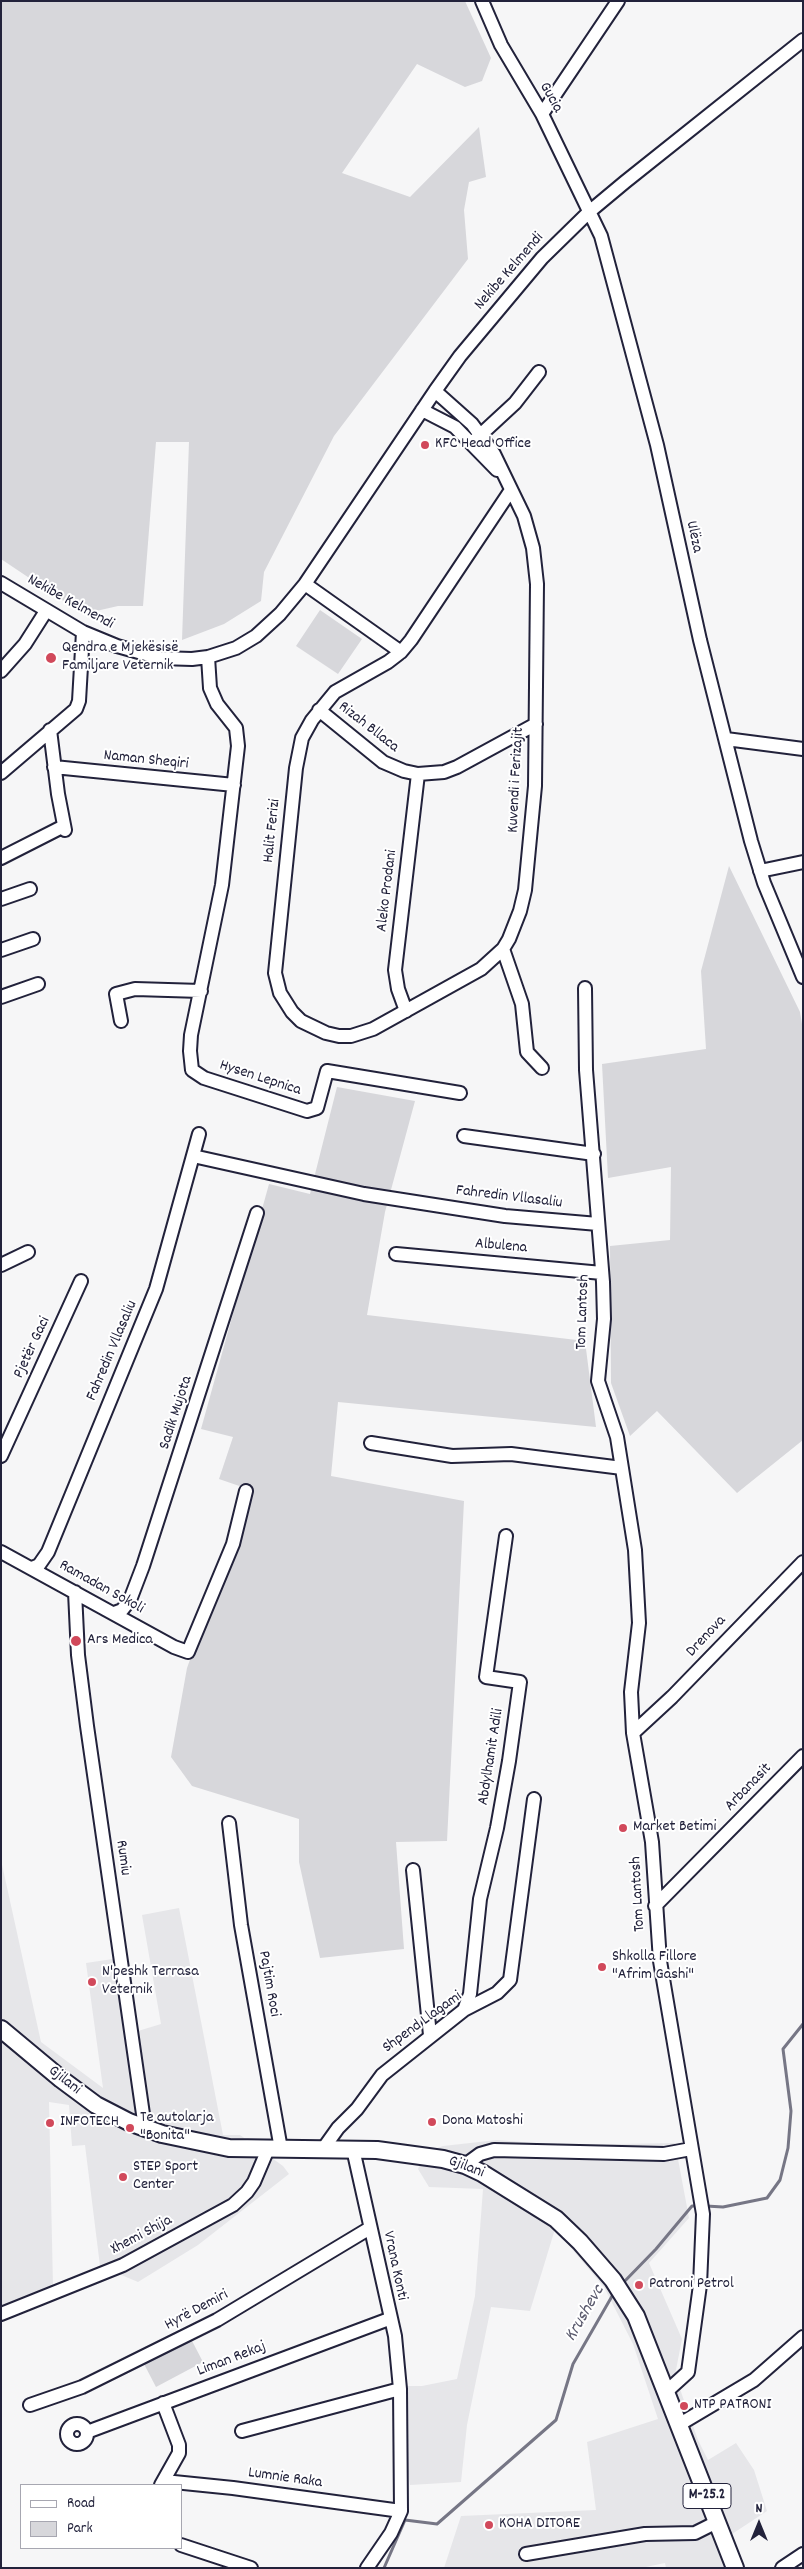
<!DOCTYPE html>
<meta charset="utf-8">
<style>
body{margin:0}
#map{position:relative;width:804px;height:2569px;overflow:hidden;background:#f6f6f7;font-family:Dekko,sans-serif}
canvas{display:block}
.frame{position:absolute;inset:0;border:2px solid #22223b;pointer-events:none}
.legend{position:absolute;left:20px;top:2484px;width:162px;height:65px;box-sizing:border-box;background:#fff;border:1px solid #a7a7b1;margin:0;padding:6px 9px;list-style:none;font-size:15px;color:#22223b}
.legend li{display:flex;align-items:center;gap:10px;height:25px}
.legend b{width:25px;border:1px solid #a7a7b1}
.north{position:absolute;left:734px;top:2499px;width:50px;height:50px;-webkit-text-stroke:4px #fff;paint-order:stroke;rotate:0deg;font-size:14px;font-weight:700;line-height:20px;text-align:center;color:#22223b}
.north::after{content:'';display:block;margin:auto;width:18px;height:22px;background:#22223b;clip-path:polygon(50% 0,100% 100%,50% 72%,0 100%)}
</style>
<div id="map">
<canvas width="804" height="2569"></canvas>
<div class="frame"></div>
<ul class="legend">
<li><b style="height:6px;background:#fff"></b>Road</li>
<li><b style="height:14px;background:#d7d7db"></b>Park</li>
</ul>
<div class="north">N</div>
</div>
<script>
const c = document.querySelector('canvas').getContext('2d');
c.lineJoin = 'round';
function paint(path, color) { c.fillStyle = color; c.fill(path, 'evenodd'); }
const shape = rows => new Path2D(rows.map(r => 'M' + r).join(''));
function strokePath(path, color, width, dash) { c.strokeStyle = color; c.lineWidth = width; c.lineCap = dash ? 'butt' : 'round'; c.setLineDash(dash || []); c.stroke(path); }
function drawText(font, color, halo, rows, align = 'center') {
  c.font = font + ' Dekko,sans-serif'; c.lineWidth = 4; c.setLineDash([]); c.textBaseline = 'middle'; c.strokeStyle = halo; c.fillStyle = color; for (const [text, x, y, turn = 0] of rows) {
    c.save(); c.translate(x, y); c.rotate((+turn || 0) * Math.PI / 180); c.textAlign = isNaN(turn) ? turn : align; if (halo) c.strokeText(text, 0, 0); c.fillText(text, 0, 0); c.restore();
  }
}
paint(shape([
 [1,1860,41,2042,103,2088,86,1963,126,1957,138,2031,161,2024,142,1915,179,1908,223,2135,240,2135,283,2166,289,2174,198,2245,138,2282,100,2266,85,2145,72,2146,69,2105,49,2102,53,2287,1,2309],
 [497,2140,559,2145,675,2143,689,2218,649,2263,682,2339,675,2375,698,2440,708,2460,736,2443,754,2470,767,2511,729,2536,742,2568,666,2568,665,2563,641,2568,444,2568,461,2516,596,2510,587,2442,658,2419,633,2344,604,2287,555,2229,530,2311,491,2307,467,2425,461,2482,410,2485,405,2457,402,2386,422,2386,457,2379,475,2296,483,2189,429,2187,418,2169,425,2152,443,2146]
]), '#e6e6e9');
paint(shape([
 [1,1,465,1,491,58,482,81,465,87,417,64,342,173,410,197,479,127,486,177,469,182,464,210,468,259,334,436,264,572,261,601,224,624,182,640,189,442,156,442,143,606,118,606,83,614,1,559],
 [320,610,362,639,338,674,296,646],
 [729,866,800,1012,803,1030,803,1440,737,1493,657,1411,630,1436,611,1383,610,1246,670,1240,671,1167,608,1178,602,1064,706,1049,701,971],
 [337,1087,415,1101,385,1212,367,1315,585,1341,596,1427,338,1402,331,1476,464,1501,447,1841,396,1842,404,1949,320,1958,299,1862,299,1819,192,1786,171,1757,187,1668,251,1490,219,1479,233,1437,201,1429,269,1184,310,1194],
 [191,2339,203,2362,156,2387,144,2364]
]), '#d7d7db');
strokePath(shape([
 [706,2206,723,2207,767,2198,780,2180,788,2148,791,2111,783,2049,803,2024],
 [621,2285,656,2249,692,2206,699,2206],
 [384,2568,405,2520,437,2524,556,2420,573,2364,615,2291]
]), '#767685', 3);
const minor = shape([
 [482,1,501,45,542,114,601,236,657,445,700,640,751,841,764,883,803,977],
 [542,114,618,1],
 [435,391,472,424,494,454,524,516,533,548,537,584,535,786,525,890,520,911,509,939,503,949,481,969,373,1029,351,1036,339,1036,326,1033,301,1021,292,1012,280,993,275,973,296,768,302,738,312,720,335,692,388,662,401,652,411,640,511,490],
 [422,410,455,427,497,470],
 [476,439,515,403,539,372],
 [1,583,83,632,117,646,160,658,192,659,208,657,236,648,256,636,280,614,305,584,435,391,460,356,542,258,589,212,625,182,803,40],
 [305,584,401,652],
 [208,657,210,688,217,704,236,728,238,746,222,885,191,1035,190,1051,192,1070,204,1078,307,1111,317,1108,327,1071,460,1093],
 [1,671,25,644,46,611],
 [319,710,383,762,404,771,418,774,444,772,457,767,536,724],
 [50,730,58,794,65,830],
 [726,739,803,749],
 [54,767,234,785],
 [1,773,76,709,79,701,83,632],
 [1,858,64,826],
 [760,871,803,862],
 [1,899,30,889],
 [503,949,522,1004,527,1052,542,1068],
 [1,950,33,939],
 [585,988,586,1070,603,1282,604,1319,598,1381,617,1437,635,1550,639,1623,631,1692,633,1733,652,1842,660,1961,703,2214,700,2285,688,2372,666,2392],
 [1,997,38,984],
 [406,1011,398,989,395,970,418,774],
 [121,1021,116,994,135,989,201,991],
 [464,1136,594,1154],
 [193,1156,364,1194,505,1216,598,1224],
 [396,1254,602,1273],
 [1,1265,28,1252],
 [371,1443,452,1456,511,1454,622,1468],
 [1,1456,81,1281],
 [1,1552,174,1647,188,1652,233,1544,246,1491],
 [32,1568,39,1565,48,1552,156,1289,199,1134],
 [75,1592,78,1655,87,1726,145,2128],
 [114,1613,122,1610,130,1600,143,1566,257,1213],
 [633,1733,672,1697,803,1562],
 [229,1823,241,1925,281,2149],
 [413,1870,430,2035],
 [655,1906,803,1756],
 [464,2010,470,1994,480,1899,497,1828,509,1761,520,1682,486,1677,506,1536],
 [323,2149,338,2128,357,2109,382,2075,464,2010,497,1993,510,1980,534,1799],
 [353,2149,395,2336,400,2389,401,2511,391,2533,367,2568],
 [465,2165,480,2154,494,2150,664,2154,691,2149],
 [1,2314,123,2265,233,2205,247,2192,254,2182,268,2149],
 [30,2405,82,2387,217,2320,370,2228],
 '67 2434a10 10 0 1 1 20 0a10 10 0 1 1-20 0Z',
 [680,2424,754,2380,803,2337],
 [242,2431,400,2389],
 [87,2432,389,2319],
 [164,2481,233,2488,401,2511],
 [161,2485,179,2453,179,2445,163,2403],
 [181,2545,251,2568],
 [526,2554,645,2534,695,2533,717,2522],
 [782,2568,803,2554]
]);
const major = shape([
 [1,2029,61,2079,96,2105,129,2122,162,2134,229,2148,377,2150,443,2159,465,2165,482,2173,556,2219,580,2242,613,2280,636,2316,735,2568]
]);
strokePath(minor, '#22223b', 16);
strokePath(major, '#22223b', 20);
strokePath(minor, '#fff', 12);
strokePath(major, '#fff', 16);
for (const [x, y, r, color] of [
 [425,445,5,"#d1495b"],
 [51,658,6,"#d1495b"],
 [76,1641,6,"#d1495b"],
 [623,1828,5,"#d1495b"],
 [602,1967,5,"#d1495b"],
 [92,1982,5,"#d1495b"],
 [432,2122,5,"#d1495b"],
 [50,2123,5,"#d1495b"],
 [130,2128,5,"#d1495b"],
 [123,2177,5,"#d1495b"],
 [639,2285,5,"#d1495b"],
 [684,2406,5,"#d1495b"],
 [489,2525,5,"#d1495b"]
]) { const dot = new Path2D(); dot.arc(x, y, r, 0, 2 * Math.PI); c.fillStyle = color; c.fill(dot); strokePath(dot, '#fff', 2); }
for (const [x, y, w] of [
 [707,2496,48]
]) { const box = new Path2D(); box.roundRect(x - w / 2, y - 12.5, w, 25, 4); c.fillStyle = '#fff'; c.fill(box); strokePath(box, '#22223b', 1); }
drawText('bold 15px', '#22223b', null, [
 ["M-25.2",707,2496]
]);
drawText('16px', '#22223b', '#fff', [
 ["Gucia",550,98,60],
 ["Nekibe Kelmendi",510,272,-49],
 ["Ulëza",693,537,78],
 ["Nekibe Kelmendi",70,603,29],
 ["Rizah Bllaca",368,728,38],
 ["Naman Sheqiri",146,761,6],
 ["Kuvendi i Ferizajit",517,780,-87],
 ["Halit Ferizi",273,831,-84],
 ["Aleko Prodani",388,891,-83],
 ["Hysen Lepnica",260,1079,18],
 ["Fahredin Vllasaliu",509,1198,7],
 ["Albulena",501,1247,5],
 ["Tom Lantosh",584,1312,-88],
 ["Pjetër Gaci",33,1348,-65],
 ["Fahredin Vllasaliu",113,1351,-67],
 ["Sadik Mujota",177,1413,-72],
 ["Ramadan Sokoli",101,1588,29],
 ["Drenova",707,1637,-47],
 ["Abdylhamit Adili",492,1757,-81],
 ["Arbanasit",749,1788,-46],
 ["Rumiu",122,1858,82],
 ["Tom Lantosh",639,1894,-93],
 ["Pajtim Roci",268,1984,80],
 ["Shpend Llagami",423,2023,-36],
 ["Gjilani",64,2081,38],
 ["Gjilani",466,2168,21],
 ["Xhemi Shija",142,2236,-28],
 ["Vrana Konti",394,2266,78],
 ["Hyrë Demiri",197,2311,-28],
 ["Liman Rekaj",232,2360,-21],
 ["Lumnie Raka",285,2479,8]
]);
drawText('16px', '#22223b', '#fff', [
 ["KFC Head Office",435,445],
 ["Qendra e Mjekësisë",62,649],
 ["Familjare Veternik",62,667],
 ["Ars Medica",87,1641],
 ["Market Betimi",633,1828],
 ["Shkolla Fillore",612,1958],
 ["\"Afrim Gashi\"",612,1976],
 ["N'peshk Terrasa",102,1973],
 ["Veternik",102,1991],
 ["Te autolarja",140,2119],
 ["\"Bonita\"",140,2137],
 ["Dona Matoshi",442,2122],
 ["INFOTECH",60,2123],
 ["STEP Sport",133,2168],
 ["Center",133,2186],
 ["Patroni Petrol",649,2285],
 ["NTP PATRONI",694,2406],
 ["KOHA DITORE",499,2525]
], 'left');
drawText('italic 18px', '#5a5a6d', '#fff', [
 ["Krushevc",586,2314,-60]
]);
</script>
